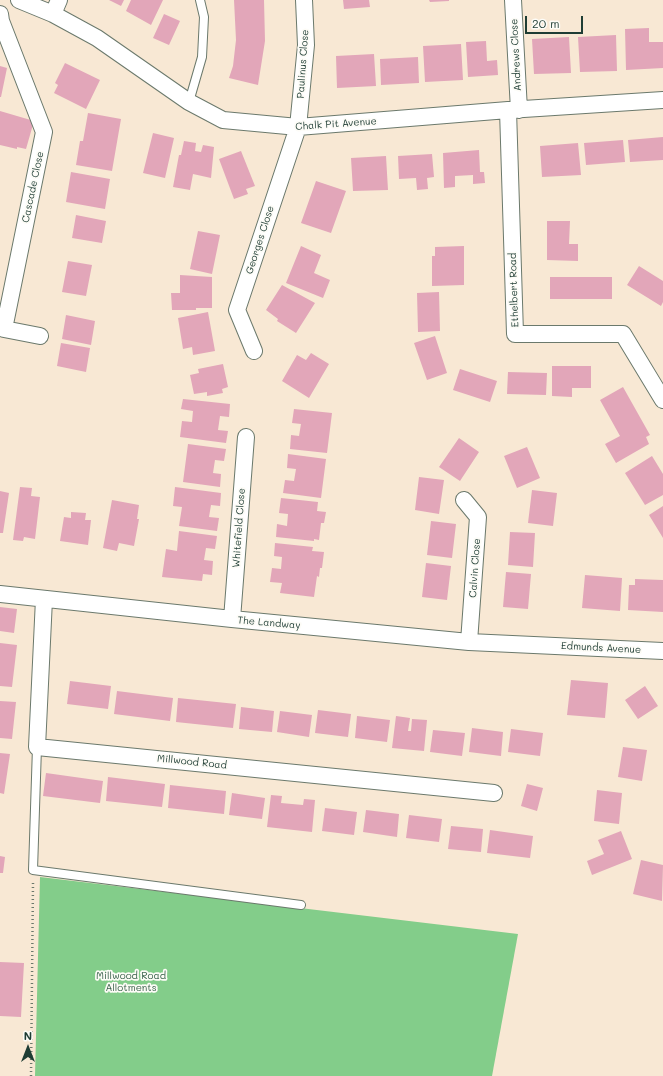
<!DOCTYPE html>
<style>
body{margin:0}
#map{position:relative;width:663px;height:1076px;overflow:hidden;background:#f8e8d4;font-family:Mali,sans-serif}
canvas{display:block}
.north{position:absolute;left:8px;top:1028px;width:40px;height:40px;-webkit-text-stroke:3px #fdfcf7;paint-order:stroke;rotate:0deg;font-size:11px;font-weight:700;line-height:16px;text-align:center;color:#1f3d34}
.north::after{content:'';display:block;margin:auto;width:14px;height:18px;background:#1f3d34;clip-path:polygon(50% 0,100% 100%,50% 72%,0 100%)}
.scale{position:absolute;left:525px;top:16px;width:58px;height:18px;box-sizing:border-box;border:2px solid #1f3d34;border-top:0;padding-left:5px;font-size:12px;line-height:14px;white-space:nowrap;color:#1f3d34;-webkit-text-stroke:3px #fdfcf7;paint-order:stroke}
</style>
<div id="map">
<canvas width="663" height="1076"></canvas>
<div class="north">N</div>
<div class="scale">20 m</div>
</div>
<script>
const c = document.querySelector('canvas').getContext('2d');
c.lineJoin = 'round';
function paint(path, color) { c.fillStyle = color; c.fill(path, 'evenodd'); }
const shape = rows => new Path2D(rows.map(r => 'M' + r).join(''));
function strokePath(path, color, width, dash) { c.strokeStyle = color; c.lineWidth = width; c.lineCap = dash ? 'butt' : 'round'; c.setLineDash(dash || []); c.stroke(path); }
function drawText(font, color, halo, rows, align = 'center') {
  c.font = font + ' Mali,sans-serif'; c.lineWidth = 3.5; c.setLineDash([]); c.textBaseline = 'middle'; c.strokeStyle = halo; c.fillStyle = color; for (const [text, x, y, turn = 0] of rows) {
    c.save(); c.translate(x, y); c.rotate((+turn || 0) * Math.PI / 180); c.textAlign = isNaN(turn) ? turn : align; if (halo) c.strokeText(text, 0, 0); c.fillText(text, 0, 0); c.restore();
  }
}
paint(shape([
 [40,877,518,934,492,1076,35,1076]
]), '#83cd8a');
paint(shape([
 [109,0,124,0,121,6],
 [131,0,163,0,151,25,126,11],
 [234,0,264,0,265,41,258,85,229,78,233,66,236,40],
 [343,0,369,0,370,7,344,9],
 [429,0,449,0,449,1,430,2],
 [164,14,180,21,169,45,153,38],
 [649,28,649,42,663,42,663,68,626,70,625,29],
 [616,35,617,71,580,72,578,37],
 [569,37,571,73,534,74,532,39],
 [486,41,487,61,497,60,498,75,468,77,466,42],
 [461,44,463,80,425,82,423,46],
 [374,54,376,86,337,88,336,56],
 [418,57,419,83,381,85,380,59],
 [65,63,100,80,86,109,54,93,58,85,55,83],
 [0,66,7,68,1,97,0,97],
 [0,111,34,121,26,149,17,147,17,149,0,145],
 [88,113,121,119,112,171,76,165,80,141,83,141],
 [153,133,174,138,165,178,143,173],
 [663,137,663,160,630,162,628,140],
 [623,140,625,162,586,165,584,143],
 [184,141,196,143,195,151,201,152,203,145,214,147,211,178,193,174,190,190,173,187,179,155,181,155],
 [578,143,581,175,542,177,540,146],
 [479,150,480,172,484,172,485,183,473,184,473,175,455,176,455,187,444,188,443,153],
 [241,151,255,186,246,189,248,194,234,199,219,159],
 [432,154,434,177,427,178,428,189,417,190,416,178,399,179,398,156],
 [386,156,388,190,353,191,351,158],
 [71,172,110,179,105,209,66,202],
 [316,181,346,191,331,233,301,223],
 [76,215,106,221,102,243,72,238],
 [547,221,570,221,569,244,578,244,578,261,547,260],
 [198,231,220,235,212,274,190,269],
 [301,246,321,255,314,273,330,280,323,298,286,283],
 [464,246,464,285,432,286,432,256,435,256,435,247],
 [68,261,92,265,86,296,62,292],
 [639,266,663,281,663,302,661,306,627,285],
 [180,275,212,277,212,308,196,308,196,310,172,310,171,293,180,293],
 [550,277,612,277,612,299,550,299],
 [282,285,315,303,296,333,277,321,278,319,266,310],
 [439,292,440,331,418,332,417,293],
 [208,312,215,351,193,355,192,347,183,349,178,318],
 [66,315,95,321,91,345,62,339],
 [435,336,447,373,427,380,414,343],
 [61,343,90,348,86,372,57,366],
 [311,353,329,364,309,398,282,381,297,355,306,360],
 [223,364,228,387,222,389,223,393,207,396,207,392,194,394,190,375,199,373,198,369],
 [552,366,591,366,591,388,572,388,572,397,552,396],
 [460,369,497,381,490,402,453,390],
 [508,372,547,373,546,395,507,394],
 [623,387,650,435,646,437,649,444,616,463,605,444,620,436,600,400],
 [183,399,230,404,229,417,220,416,218,430,228,431,226,443,180,437,182,421,192,422,193,411,181,409],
 [294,409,332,413,327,453,290,449,291,435,299,436,301,424,292,423],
 [459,438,479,452,460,481,439,467],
 [188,444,226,449,224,461,215,460,213,473,221,474,220,487,183,482],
 [527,447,540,478,517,488,504,456],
 [288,454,326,459,321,498,283,493,285,480,294,481,296,469,287,468],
 [652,456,663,474,663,495,645,505,625,473],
 [419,477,444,480,439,514,415,510],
 [20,487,32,488,31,496,40,497,35,539,24,537,23,541,13,540],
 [175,487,221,493,220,506,211,505,209,517,219,518,217,531,179,526,182,507,173,506],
 [532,490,557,493,553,526,528,523],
 [0,491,9,493,3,533,0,533],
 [281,498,318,502,317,511,326,512,324,523,321,523,319,540,314,539,314,541,276,537,277,524,287,526,288,514,279,513],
 [112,500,139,505,137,519,139,519,134,546,119,543,117,551,103,548],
 [663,506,663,538,649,515],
 [71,512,86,513,85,520,91,520,88,545,60,541,64,517,71,518],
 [431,521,456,524,452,558,427,555],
 [179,531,217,536,215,549,206,548,204,560,213,561,212,575,203,574,202,581,162,577,166,549,177,551],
 [510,532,535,533,533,567,508,565],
 [275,543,313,547,312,551,324,552,322,568,320,568,319,577,317,576,314,597,280,593,282,583,270,582,272,568,281,569,282,557,274,556],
 [426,563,451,566,447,600,422,597],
 [506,572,531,574,528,609,503,607],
 [585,575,622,578,620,611,582,608],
 [635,579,663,580,663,612,628,610,629,585,635,585],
 [0,607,17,609,14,633,0,631],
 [0,643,17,645,12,687,0,686],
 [571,680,608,683,605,718,567,715],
 [70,681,111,686,108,709,67,704],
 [645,686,658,706,638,719,625,700],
 [117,691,173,698,170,721,114,714],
 [178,698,236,704,233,728,176,722],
 [0,701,16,702,12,739,0,738],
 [241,707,274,711,272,732,239,729],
 [318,710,351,714,348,737,315,733],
 [280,711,312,715,309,737,277,732],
 [357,716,390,720,387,742,355,738],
 [396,716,410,718,408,731,411,731,412,719,427,720,424,751,392,748],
 [472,728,503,732,501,756,469,752],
 [511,729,543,733,540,756,508,752],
 [433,730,465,733,462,756,430,752],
 [623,747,647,750,642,781,618,777],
 [0,753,10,754,4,794,0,793],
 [46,773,103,781,100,803,43,796],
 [108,777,165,784,162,807,106,801],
 [527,784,543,788,537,811,521,806],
 [170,785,226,791,224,814,168,808],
 [597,790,622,793,619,824,594,821],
 [232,793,265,798,262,819,229,815],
 [271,795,282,796,281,803,303,805,304,799,315,800,312,832,267,827],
 [325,808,357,812,354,835,322,831],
 [366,810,399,814,397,837,363,832],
 [409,815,442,819,439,842,406,838],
 [451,826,483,829,481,852,448,849],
 [490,830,533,836,530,858,487,853],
 [621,831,632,859,592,875,587,861,604,854,598,840],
 [0,856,5,857,3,873,0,873],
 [641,860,663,865,662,901,633,894],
 [0,962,24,963,21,1017,0,1016]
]), '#e2a6b9');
const lane = shape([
 [189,102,202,57,204,17,200,0],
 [37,747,33,870,301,905]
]);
const street = shape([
 [19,0,53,14,97,38,189,102,223,120,298,127,508,110,663,100],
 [513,0,519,110],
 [0,14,1,21,44,132,4,329,40,336],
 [53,14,59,0],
 [508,110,515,334,623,334,663,400],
 [254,351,237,310,298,127,306,45,304,0],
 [464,500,478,517,469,642],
 [0,594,232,619,469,642,663,651],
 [44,599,37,747,494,793],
 [232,619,246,437]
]);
strokePath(lane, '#6b796c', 10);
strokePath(street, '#6b796c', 18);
strokePath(shape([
 [31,1076,33,883]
]), '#6b796c', 2.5, [1, 3]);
strokePath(lane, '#fff', 8);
strokePath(street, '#fff', 16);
drawText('10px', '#1f3d34', '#fdfcf7', [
 ["Andrews Close",516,55,-93],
 ["Paulinus Close",303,64,-86],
 ["Chalk Pit Avenue",336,124,-4],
 ["Cascade Close",33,187,-78],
 ["Georges Close",260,240,-72],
 ["Ethelbert Road",514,290,-92],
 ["Whitefield Close",239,528,-86],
 ["Calvin Close",475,568,-86],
 ["The Landway",269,623,5],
 ["Edmunds Avenue",601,648,3],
 ["Millwood Road",192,762,6]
]);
drawText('10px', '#38614a', '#fdfcf7', [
 ["Millwood Road",131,976],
 ["Allotments",131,988]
]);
</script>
